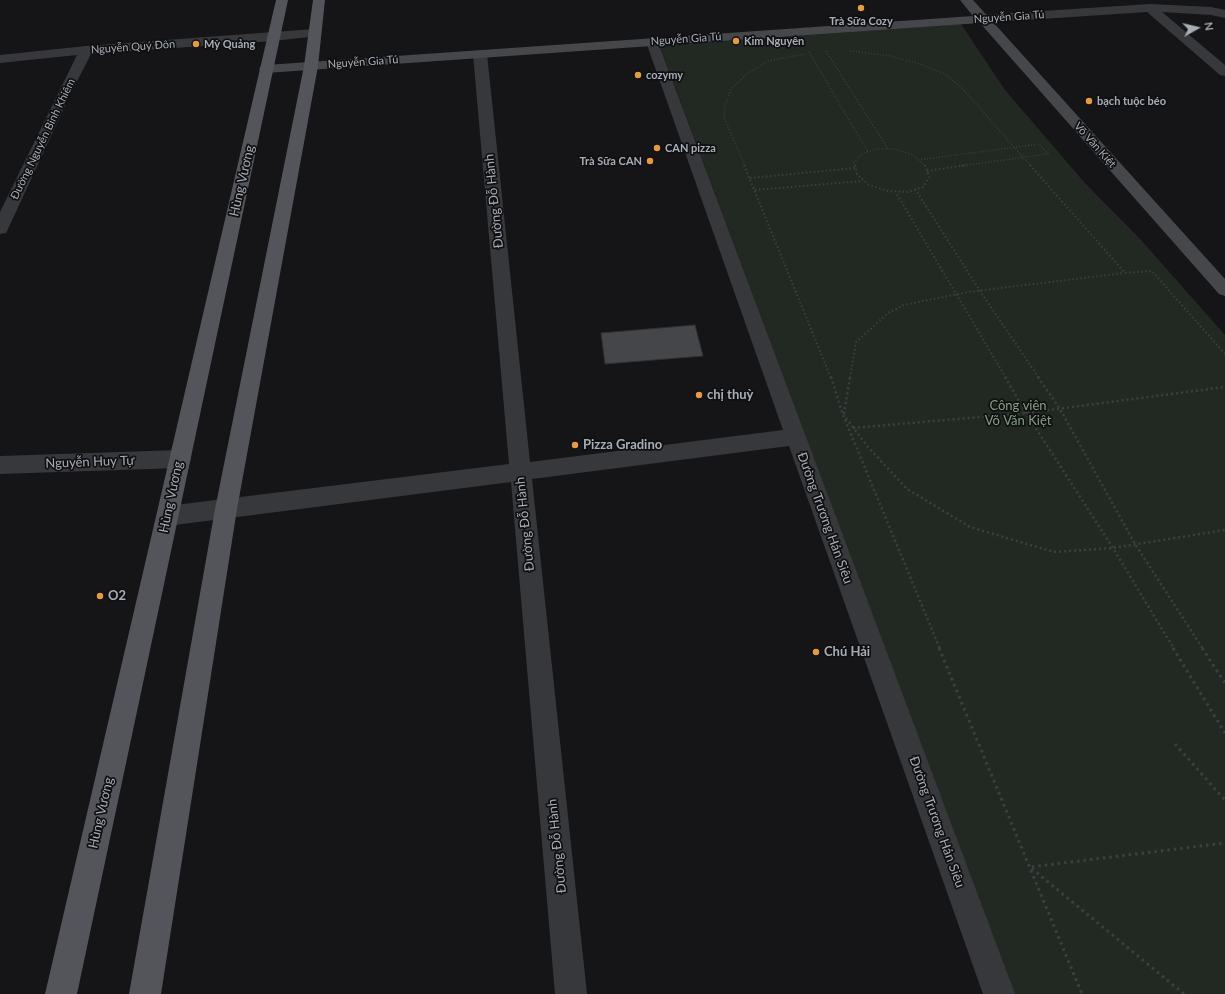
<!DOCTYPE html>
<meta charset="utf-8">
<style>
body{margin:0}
#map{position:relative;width:1225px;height:994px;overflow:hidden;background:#151517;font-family:Lato,sans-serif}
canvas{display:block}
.north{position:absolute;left:1177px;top:8px;width:40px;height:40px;-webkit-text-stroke:3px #101012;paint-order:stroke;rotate:82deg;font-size:11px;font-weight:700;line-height:16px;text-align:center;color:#a8aeb6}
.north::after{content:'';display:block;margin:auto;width:14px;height:18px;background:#a8aeb6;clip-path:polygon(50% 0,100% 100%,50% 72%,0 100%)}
</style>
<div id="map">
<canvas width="1225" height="994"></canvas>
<div class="north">N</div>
</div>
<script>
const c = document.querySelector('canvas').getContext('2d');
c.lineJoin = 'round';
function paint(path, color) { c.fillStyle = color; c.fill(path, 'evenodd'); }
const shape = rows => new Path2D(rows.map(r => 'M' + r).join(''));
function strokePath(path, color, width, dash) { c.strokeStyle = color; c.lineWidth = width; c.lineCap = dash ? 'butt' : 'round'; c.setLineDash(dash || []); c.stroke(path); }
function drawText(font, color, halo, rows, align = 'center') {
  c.font = font + ' Lato,sans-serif'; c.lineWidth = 3.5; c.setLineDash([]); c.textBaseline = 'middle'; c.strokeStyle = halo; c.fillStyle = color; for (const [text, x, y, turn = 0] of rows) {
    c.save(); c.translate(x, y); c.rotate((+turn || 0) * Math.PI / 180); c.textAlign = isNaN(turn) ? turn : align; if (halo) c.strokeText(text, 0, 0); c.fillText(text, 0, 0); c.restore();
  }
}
paint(shape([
 [961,24,1005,90,1084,182,1141,240,1225,335,1225,994,1014,994,660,46]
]), '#222922');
const building = shape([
 [695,325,703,356,605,364,601,333,695,325]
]);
paint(building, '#44464a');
strokePath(building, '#2f3033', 1);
strokePath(shape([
 [826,51,888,149],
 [850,51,891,56,920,64,945,74,962,88,1031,166],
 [809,52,868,152],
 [918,160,1039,144,1048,154,960,166],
 [745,166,724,118,725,107,731,89,747,74,768,61,805,54],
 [855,166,854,163,861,154,876,149,895,149,913,155,925,166]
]), '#3d3f43', 1.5, [1, 2]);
strokePath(shape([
 [744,165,831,378],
 [855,165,857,174,869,185,888,191,908,192,923,187,929,177,925,165],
 [1030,165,1125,273,1152,271,1225,354],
 [927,171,967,165],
 [750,178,856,168],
 [915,189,980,291,1039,378],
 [755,190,863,181],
 [895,191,1006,378],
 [850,378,856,342,888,313,904,305,968,292,1124,273]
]), '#3d3f43', 2, [1.5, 2.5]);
strokePath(shape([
 [831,377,843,415,940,649],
 [1005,377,1026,413,1113,548,1174,649],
 [1038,377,1060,409,1135,544,1203,649],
 [844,414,850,377],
 [846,418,868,447,907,489,970,527,1054,552,1113,548,1225,530],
 [853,428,1026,413,1225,387]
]), '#3d3f43', 2.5, [2, 3]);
strokePath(shape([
 [939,648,1082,994],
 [1173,648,1225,733],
 [1202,648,1225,683],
 [1175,744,1225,800],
 [1184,994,1030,867,1225,843]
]), '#3d3f43', 3, [2.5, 4]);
paint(shape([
 [1150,4,1211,7,1225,10,1225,18,1211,15,1162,12,1225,65,1225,76,1220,75,1147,12,981,23,977,22,975,19,977,16,981,15,1150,4],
 [314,29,318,30,320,33,318,36,273,41,91,54,69,97,8,229,6,233,0,234,0,212,77,55,0,63,0,55,86,46,314,29],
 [652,38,657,39,658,42,1015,994,983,994,789,446,532,479,587,994,555,994,511,482,167,526,159,523,156,516,159,509,167,506,509,464,473,54,475,51,480,50,485,51,487,54,530,462,783,430,646,42,647,39,652,38],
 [180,450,188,453,191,459,188,465,180,468,0,474,0,456,180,450]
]), '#37383c');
paint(shape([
 [960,0,973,0,1225,279,1225,296,1219,294,980,23,266,73,261,72,259,69,261,66,266,65,973,16,960,0]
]), '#45474b');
paint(shape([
 [276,0,288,0,77,994,45,994,276,0],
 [313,0,325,0,318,66,237,509,161,994,129,994,215,509,304,66,313,0]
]), '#53555a');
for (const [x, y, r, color] of [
 [861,8,4,"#e59b3f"],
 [736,41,4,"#e59b3f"],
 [196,44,4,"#e59b3f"],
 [638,75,4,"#e59b3f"],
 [1089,101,4,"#e59b3f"],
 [657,148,4,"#e59b3f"],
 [650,161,4,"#e59b3f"],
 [699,395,4,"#e59b3f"],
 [575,445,4,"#e59b3f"],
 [100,596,4,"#e59b3f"],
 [816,652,4,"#e59b3f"]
]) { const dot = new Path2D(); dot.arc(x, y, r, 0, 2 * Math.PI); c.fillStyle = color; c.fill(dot); strokePath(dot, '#101012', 1.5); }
drawText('11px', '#a8aeb6', '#101012', [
 ["Nguyễn Gia Tú",1009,17,-4],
 ["Nguyễn Gia Tú",686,39,-4],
 ["Nguyễn Quý Đôn",133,47,-4],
 ["Nguyễn Gia Tú",363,62,-4],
 ["Đường Nguyễn Bỉnh Khiêm",43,139,-64],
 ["Võ Văn Kiệt",1095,145,48]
]);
drawText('bold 11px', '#a8aeb6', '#101012', [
 ["Trà Sữa Cozy",861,21,"center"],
 ["Kim Nguyên",744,41],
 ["Mỳ Quảng",204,44],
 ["cozymy",646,75],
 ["bạch tuộc béo",1097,101],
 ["CAN pizza",665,148],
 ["Trà Sữa CAN",642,161,"right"]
], 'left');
drawText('13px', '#a8aeb6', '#101012', [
 ["Hùng Vương",242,181,-77],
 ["Đường Đỗ Hành",494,201,-96],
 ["Nguyễn Huy Tự",90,462,-2],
 ["Hùng Vương",171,497,-78],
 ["Đường Trương Hán Siêu",825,518,70],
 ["Đường Đỗ Hành",525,524,-96],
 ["Hùng Vương",101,813,-77],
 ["Đường Trương Hán Siêu",937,822,70],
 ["Đường Đỗ Hành",557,846,-96]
]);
drawText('bold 13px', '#a8aeb6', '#101012', [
 ["chị thuỳ",707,395],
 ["Pizza Gradino",583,445],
 ["O2",108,596],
 ["Chú Hải",824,652]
], 'left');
drawText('13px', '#82a080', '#101012', [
 ["Công viên",1018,406],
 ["Võ Văn Kiệt",1018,421]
]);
</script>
